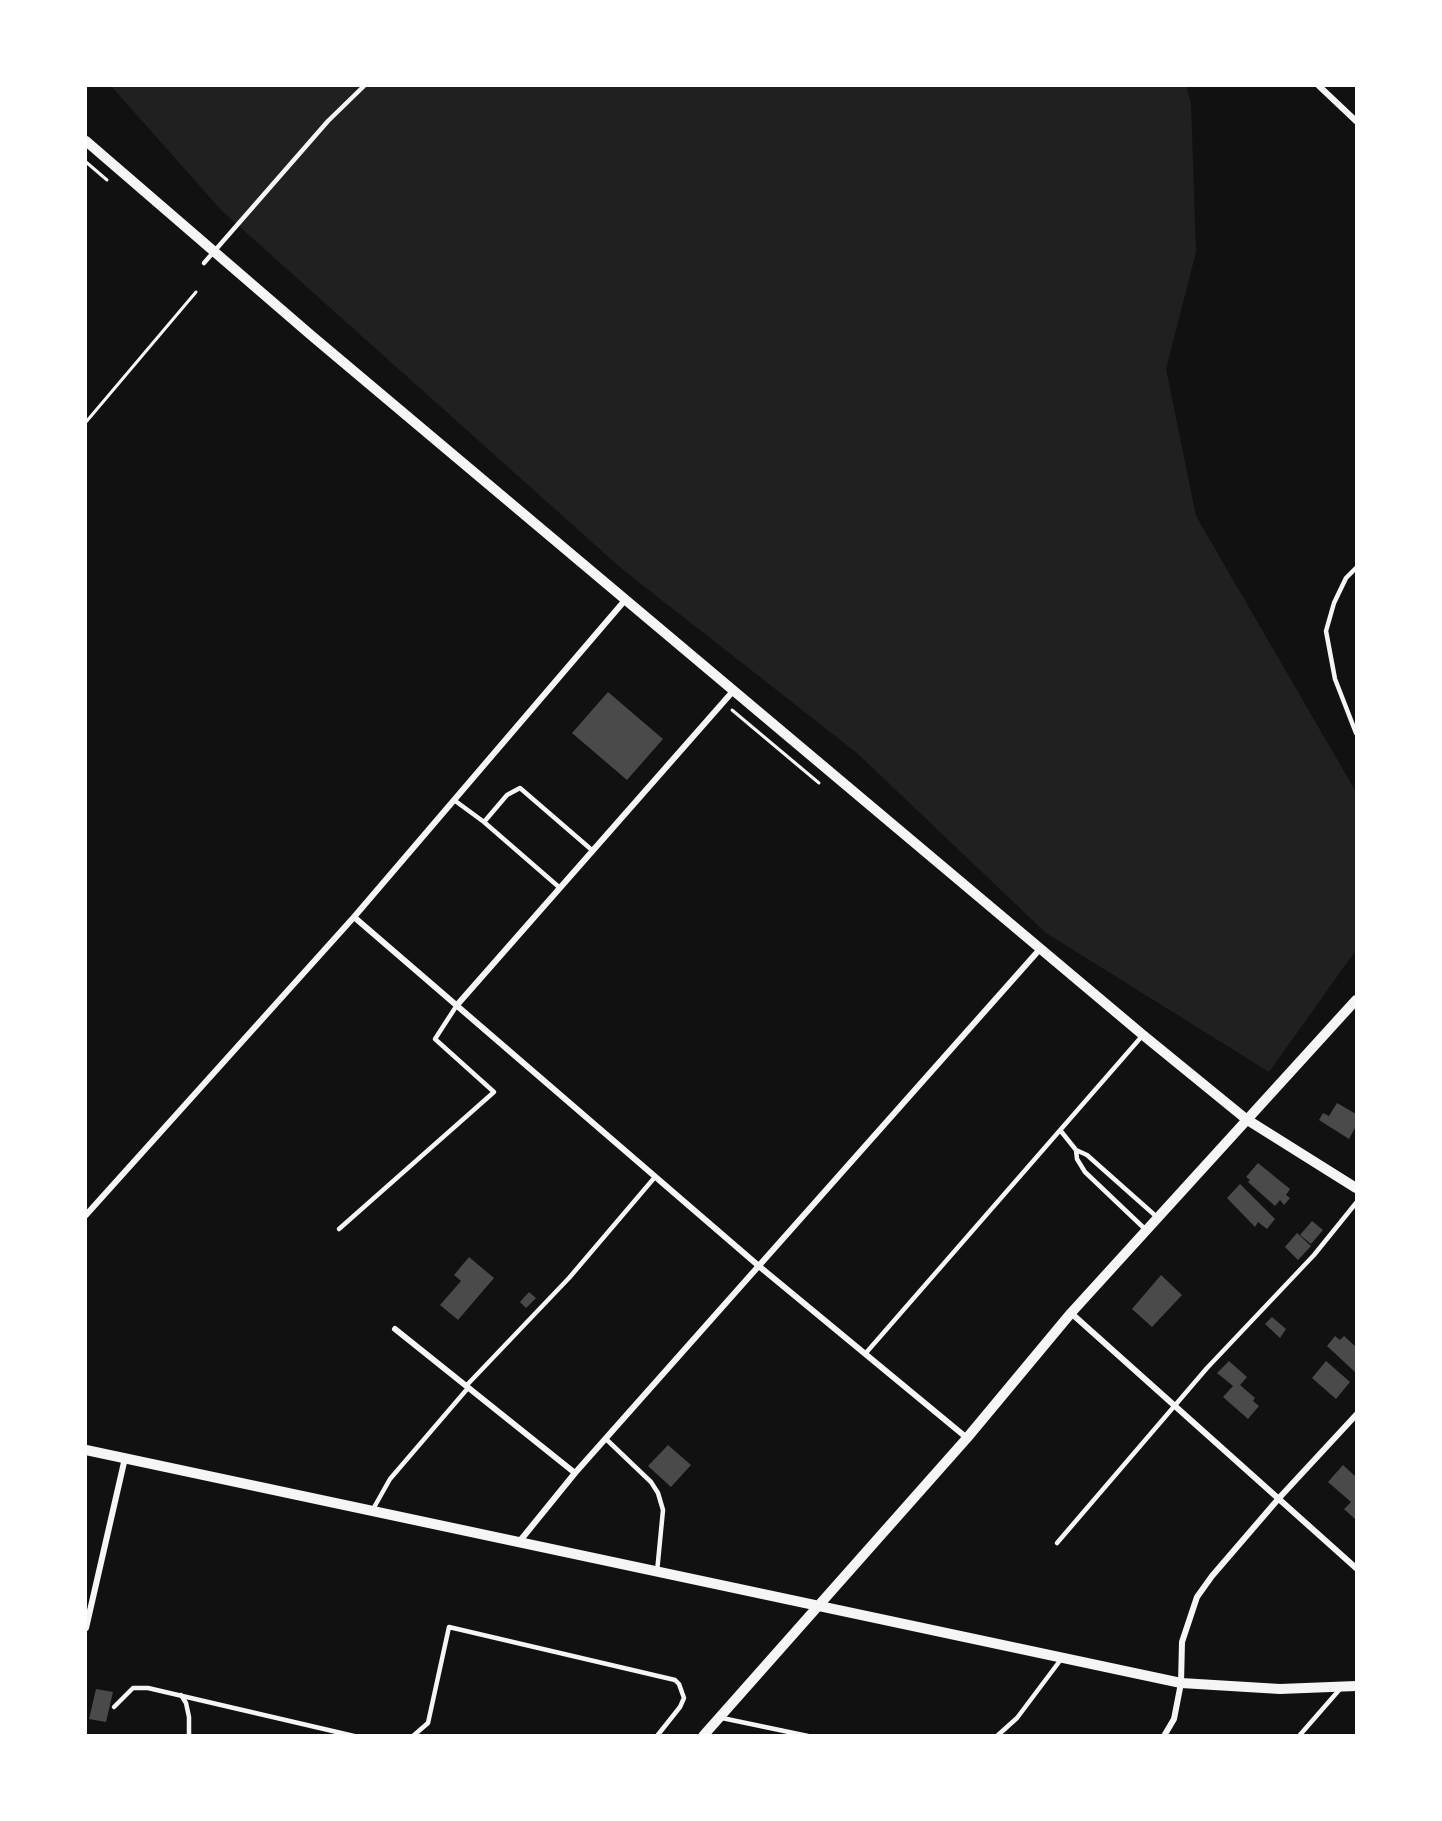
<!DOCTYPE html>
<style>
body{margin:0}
#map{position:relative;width:1442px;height:1821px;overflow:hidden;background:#111;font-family:"Times New Roman",serif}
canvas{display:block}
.frame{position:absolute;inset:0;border:87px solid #fff;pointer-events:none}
</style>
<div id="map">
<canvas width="1442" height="1821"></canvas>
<div class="frame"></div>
</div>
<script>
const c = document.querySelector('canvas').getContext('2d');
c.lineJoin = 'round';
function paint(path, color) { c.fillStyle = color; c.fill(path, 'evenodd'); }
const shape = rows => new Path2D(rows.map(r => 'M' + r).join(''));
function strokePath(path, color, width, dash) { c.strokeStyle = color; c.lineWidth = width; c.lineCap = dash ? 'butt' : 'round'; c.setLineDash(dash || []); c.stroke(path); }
paint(shape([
 [111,86,1186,86,1191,103,1196,252,1166,369,1196,516,1356,792,1356,950,1269,1072,1046,933,857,753,622,569,222,211]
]), '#202020');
paint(shape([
 [608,692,663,739,627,780,572,733],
 [1337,1103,1356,1114,1356,1126,1349,1139,1319,1120,1323,1113,1329,1116],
 [1258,1163,1290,1189,1286,1195,1290,1198,1284,1205,1280,1200,1275,1206,1248,1182,1250,1180,1246,1177],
 [1240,1184,1275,1219,1267,1229,1258,1222,1255,1227,1227,1198],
 [1312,1221,1323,1230,1311,1244,1300,1235],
 [1297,1233,1311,1246,1298,1260,1285,1247],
 [469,1257,494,1278,458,1320,440,1305,461,1281,454,1275],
 [1161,1275,1182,1295,1152,1327,1132,1309],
 [529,1292,536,1298,526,1308,520,1302],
 [1272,1317,1286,1329,1280,1338,1265,1324],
 [1335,1336,1340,1340,1344,1336,1356,1347,1356,1373,1327,1346],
 [1229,1361,1247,1377,1240,1385,1255,1398,1253,1401,1259,1406,1248,1419,1223,1397,1233,1386,1217,1373],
 [1326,1361,1350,1382,1336,1399,1312,1378],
 [668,1445,691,1465,671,1487,648,1466],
 [1343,1465,1356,1477,1356,1520,1344,1509,1351,1502,1328,1482],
 [96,1689,113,1692,106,1722,89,1719]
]), '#4a4a4a');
strokePath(shape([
 [86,162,107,180],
 [86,422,196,292],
 [732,710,819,783]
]), '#f5f5f5', 3);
strokePath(shape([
 [204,263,328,121,364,86],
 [1356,568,1346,578,1334,603,1326,631,1335,679,1356,733],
 [454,800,484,822],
 [560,888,484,822,507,795,520,788,593,851],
 [1060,1130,1076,1150,1087,1155,1158,1218],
 [1076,1150,1077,1159,1085,1172,1146,1230],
 [339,1229,494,1092,435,1039,457,1005],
 [865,1354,1143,1035],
 [466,1386,569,1278,655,1177],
 [606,1439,651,1482,658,1493,663,1510,657,1572],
 [372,1511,390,1479,468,1388],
 [1057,1543,1207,1368,1314,1255,1356,1203],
 [181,1695,186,1703,189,1717,189,1736],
 [114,1707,133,1688,148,1688,354,1736],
 [722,1718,808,1736],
 [413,1736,428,1723,449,1627,675,1680,679,1684,684,1698,680,1707,657,1736],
 [997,1736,1017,1718,1062,1658],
 [1299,1736,1340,1689]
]), '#f5f5f5', 4.5);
strokePath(shape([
 [1319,86,1356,121],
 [354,917,760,1267,967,1438],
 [457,1005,734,690],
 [86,1215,354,917,626,599],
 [1071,1313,1356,1568],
 [395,1329,575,1473],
 [519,1542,575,1473,1040,949],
 [86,1628,125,1458],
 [1164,1736,1174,1719,1181,1683,1182,1642,1197,1597,1212,1576,1280,1497,1356,1415]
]), '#f5f5f5', 6);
strokePath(shape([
 [86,141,312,336,1143,1035,1246,1119,1356,1188],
 [86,1450,1181,1683,1280,1689,1356,1686],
 [703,1736,967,1438,1071,1313,1356,1000]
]), '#f5f5f5', 10);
</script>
